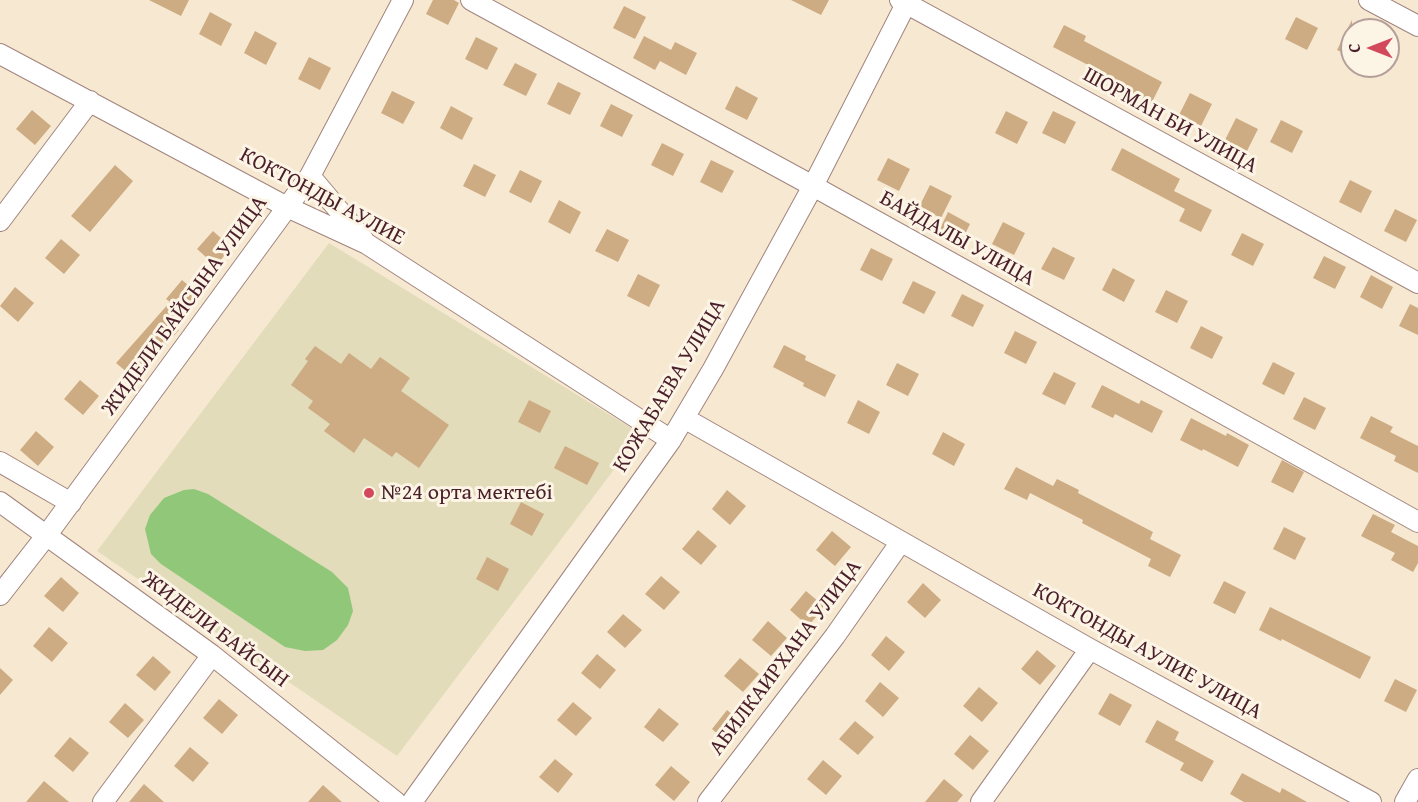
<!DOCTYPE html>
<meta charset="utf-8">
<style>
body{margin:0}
#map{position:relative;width:1418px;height:802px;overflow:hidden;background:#f7e9d1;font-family:"Gentium Book Plus",serif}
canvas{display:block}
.north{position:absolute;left:1340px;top:18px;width:60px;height:60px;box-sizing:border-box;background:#fcf5e5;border:2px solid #b59f9b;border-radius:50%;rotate:270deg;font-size:16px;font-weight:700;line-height:24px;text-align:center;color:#4a1f2b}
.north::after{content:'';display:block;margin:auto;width:21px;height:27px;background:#d1495b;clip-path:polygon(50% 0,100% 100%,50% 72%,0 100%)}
</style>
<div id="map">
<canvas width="1418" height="802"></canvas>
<div class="north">С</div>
</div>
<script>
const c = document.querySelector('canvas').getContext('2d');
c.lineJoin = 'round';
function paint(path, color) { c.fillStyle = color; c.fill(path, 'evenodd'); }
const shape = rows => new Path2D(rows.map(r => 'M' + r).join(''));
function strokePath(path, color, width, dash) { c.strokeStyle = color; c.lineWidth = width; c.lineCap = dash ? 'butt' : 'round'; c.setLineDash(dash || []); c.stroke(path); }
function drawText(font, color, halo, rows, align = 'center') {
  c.font = font + ' "Gentium Book Plus",serif'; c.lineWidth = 6; c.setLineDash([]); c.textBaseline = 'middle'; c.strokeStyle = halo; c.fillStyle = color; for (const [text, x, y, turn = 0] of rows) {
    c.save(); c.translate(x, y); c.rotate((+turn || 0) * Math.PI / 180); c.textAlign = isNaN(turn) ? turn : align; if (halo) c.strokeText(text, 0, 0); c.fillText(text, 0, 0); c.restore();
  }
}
paint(shape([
 [329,243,641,434,397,756,97,551]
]), '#e2dcba');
paint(shape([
 [194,489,208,494,332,572,348,588,353,611,348,625,337,640,323,650,305,651,285,647,161,564,151,554,145,529,150,515,164,498,184,490]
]), '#90c779');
paint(shape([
 [149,0,189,0,181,16],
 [433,0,454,0,459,3,448,25,426,14],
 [791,0,829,0,821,15],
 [624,6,646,17,635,39,613,28],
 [210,12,232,24,221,46,199,34],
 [1296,17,1318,28,1307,50,1285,39],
 [1352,20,1352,57,1337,50],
 [1064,25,1086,36,1084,41,1162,82,1151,104,1090,71,1092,67,1053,47],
 [255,31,277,43,266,65,244,53],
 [644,36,671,50,675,42,697,53,686,75,660,61,655,70,633,58],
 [476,37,498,48,487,70,465,59],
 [309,57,331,68,320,90,298,79],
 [515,63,537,74,526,96,503,85],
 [558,82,581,93,570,115,547,104],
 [736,86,758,98,747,120,725,109],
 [392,91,415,102,403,124,381,113],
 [1190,93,1212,104,1201,126,1179,115],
 [611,104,633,115,622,137,600,126],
 [451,106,473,118,462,140,440,128],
 [32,110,51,126,35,145,16,129],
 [1006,111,1028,122,1017,144,995,133],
 [1053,111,1076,122,1065,144,1042,133],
 [1236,118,1258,129,1247,151,1225,140],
 [1281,120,1303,131,1292,153,1270,142],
 [662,143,684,154,673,176,651,165],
 [1122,148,1180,179,1174,191,1212,210,1201,232,1179,221,1185,209,1111,170],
 [888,158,910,169,899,191,877,180],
 [711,160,734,171,722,193,700,182],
 [474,164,496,175,485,197,463,186],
 [115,165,133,181,90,232,71,216],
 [520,170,542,181,531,203,509,192],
 [1350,180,1372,191,1361,213,1339,202],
 [930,185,952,196,941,218,919,207],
 [559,200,581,212,570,234,548,222],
 [1395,209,1417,220,1406,242,1384,231],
 [948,212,970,224,959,246,937,235],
 [1003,222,1025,233,1014,255,992,244],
 [607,229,629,240,618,262,595,251],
 [213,231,231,247,216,266,197,249],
 [1242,233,1264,244,1253,266,1231,255],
 [61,239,80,255,64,274,45,258],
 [1053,247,1075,258,1064,280,1041,269],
 [871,248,893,259,882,281,860,270],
 [1324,256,1346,267,1335,289,1313,278],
 [1113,268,1135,280,1124,302,1102,290],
 [638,274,660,285,649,307,627,296],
 [1371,275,1393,287,1382,309,1360,297],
 [182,280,201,296,175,326,179,330,135,379,116,363,170,302,166,299],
 [913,281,936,292,924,314,902,303],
 [15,287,34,303,18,322,0,306],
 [1166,290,1188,301,1177,323,1155,312],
 [962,294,984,305,973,327,951,316],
 [1410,304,1418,308,1418,335,1399,326],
 [1201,326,1223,337,1212,359,1190,348],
 [1015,331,1037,342,1026,364,1004,353],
 [784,345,806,356,805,360,836,375,825,397,803,386,804,383,773,367],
 [315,346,341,364,349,353,371,369,380,357,410,378,401,391,449,425,419,468,396,452,392,457,364,438,354,453,324,431,330,424,308,408,313,401,291,385,308,361,305,359],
 [1273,362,1295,373,1284,395,1262,384],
 [897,363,919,374,908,396,886,385],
 [1054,372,1076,383,1065,405,1042,394],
 [80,380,99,396,83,415,64,399],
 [1102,385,1139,404,1141,400,1163,411,1152,433,1115,414,1113,418,1091,407],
 [1304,397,1326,408,1315,430,1293,419],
 [529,400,551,411,540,433,518,422],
 [858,400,880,412,869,434,847,423],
 [1371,416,1393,427,1390,432,1418,446,1418,473,1394,461,1396,456,1360,438],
 [1191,418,1226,436,1227,433,1249,445,1238,467,1203,449,1202,451,1180,440],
 [36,431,54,447,38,466,20,450],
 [943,432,965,444,954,466,932,454],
 [565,446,599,463,587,485,554,468],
 [1282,460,1304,472,1293,493,1271,482],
 [1016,467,1053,486,1057,479,1079,490,1078,493,1153,532,1150,539,1181,555,1170,577,1148,566,1151,559,1082,523,1083,520,1030,493,1027,500,1004,489],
 [727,490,746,506,730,525,712,509],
 [521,502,544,514,532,536,510,524],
 [1373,514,1395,525,1391,532,1418,546,1418,563,1413,572,1391,560,1395,553,1361,536],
 [1284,527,1306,538,1295,560,1273,549],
 [698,530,717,546,701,565,682,549],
 [832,531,851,547,835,566,816,550],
 [487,557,509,569,498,591,476,579],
 [661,576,680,592,664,610,645,594],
 [61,577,79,593,63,612,44,596],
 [1224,581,1246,592,1235,614,1213,603],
 [923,583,941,600,925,618,907,602],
 [806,591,825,607,808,626,790,610],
 [1270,607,1371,657,1360,679,1282,639,1281,641,1259,630],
 [623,614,642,630,625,648,607,632],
 [768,621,787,638,771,656,752,640],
 [49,627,68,643,52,662,33,646],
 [886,636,905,652,889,671,871,655],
 [1037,650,1056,666,1040,685,1021,669],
 [597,654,616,670,600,689,581,673],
 [153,656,171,672,155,691,136,675],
 [740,658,759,674,743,692,724,676],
 [0,668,13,680,0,695],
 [1395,679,1417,690,1406,712,1384,701],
 [880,682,899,698,883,717,865,701],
 [979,687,998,703,982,722,963,706],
 [1110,693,1132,705,1120,726,1098,714],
 [219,699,238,715,222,734,203,718],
 [573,702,592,718,576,736,557,720],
 [125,703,144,720,128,738,109,722],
 [659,708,679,724,663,742,644,727],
 [727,710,746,726,730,745,712,729],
 [1157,720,1179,732,1175,740,1214,761,1202,782,1180,770,1184,763,1145,742],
 [855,721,874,737,858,755,839,739],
 [970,735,989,751,973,770,954,754],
 [70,737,89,753,73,772,54,756],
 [190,747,209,763,193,782,174,766],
 [555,759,573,774,558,793,539,777],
 [823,760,842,776,826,795,807,779],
 [671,766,690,782,674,801,655,785],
 [1242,773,1280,793,1282,788,1307,802,1244,802,1230,794],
 [944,779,963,795,957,802,925,802],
 [44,781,69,802,26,802],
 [144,784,164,802,129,802],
 [323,785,342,802,308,802]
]), '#cdab83');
const minor = shape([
 [471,0,813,186,1418,522],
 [900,0,1418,283],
 [1369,0,1418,26],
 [0,54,287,207,367,244,671,440],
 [310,176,363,239],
 [0,221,90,101],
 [684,418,1090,649,1371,802],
 [0,462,71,503],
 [0,502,212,655,396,802],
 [0,595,46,536,310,176,403,0],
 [103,802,212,655],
 [412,802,671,440,713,369,813,186,908,0],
 [708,802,835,636,900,543],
 [981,802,1090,649],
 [1405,802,1418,779]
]);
strokePath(minor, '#a0847e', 22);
strokePath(minor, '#fff', 20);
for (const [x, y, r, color] of [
 [369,493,6,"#d1495b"]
]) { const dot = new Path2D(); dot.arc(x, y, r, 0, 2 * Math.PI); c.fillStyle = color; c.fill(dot); strokePath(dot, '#fcf5e5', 2); }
drawText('22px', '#4a1f2b', '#fcf5e5', [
 ["ШОРМАН БИ УЛИЦА",1170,121,29],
 ["КОКТОНДЫ АУЛИЕ",322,197,28],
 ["БАЙДАЛЫ УЛИЦА",957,239,29],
 ["ЖИДЕЛИ БАЙСЫНА УЛИЦА",185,306,-54],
 ["КОЖАБАЕВА УЛИЦА",670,386,-59],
 ["ЖИДЕЛИ БАЙСЫН",215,630,37],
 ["КОКТОНДЫ АУЛИЕ УЛИЦА",1147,652,29],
 ["АБИЛКАИРХАНА УЛИЦА",786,658,-53]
]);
drawText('22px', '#4a1f2b', '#fcf5e5', [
 ["№24 орта мектебі",381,493]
], 'left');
</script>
